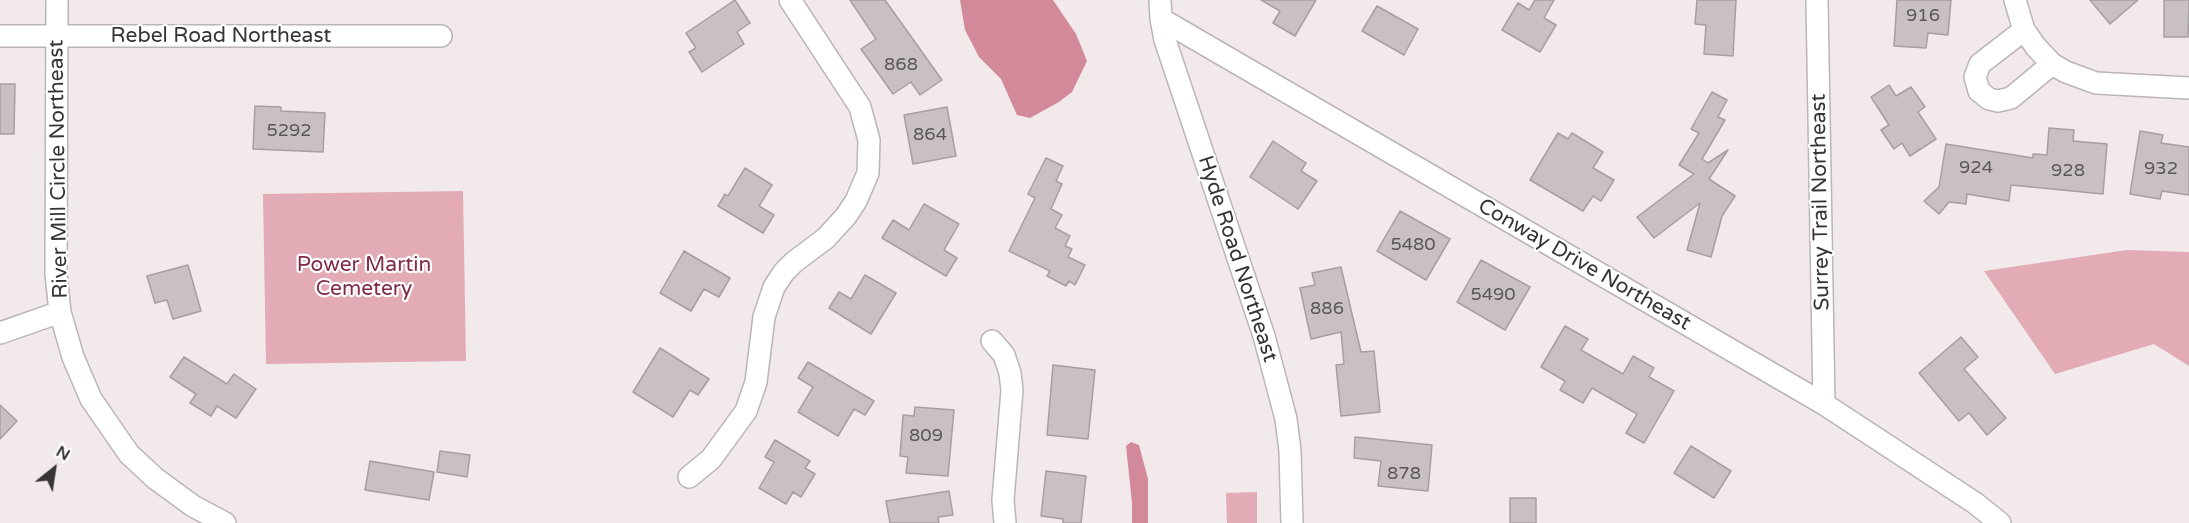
<!DOCTYPE html>
<style>
body{margin:0}
#map{position:relative;width:2189px;height:523px;overflow:hidden;background:#f2e9eb;font-family:"Varela Round",sans-serif}
canvas{display:block}
.north{position:absolute;left:24px;top:439px;width:60px;height:60px;-webkit-text-stroke:4px #fff;paint-order:stroke;rotate:30deg;font-size:16px;font-weight:700;line-height:24px;text-align:center;color:#373435}
.north::after{content:'';display:block;margin:auto;width:21px;height:27px;background:#373435;clip-path:polygon(50% 0,100% 100%,50% 72%,0 100%)}
</style>
<div id="map">
<canvas width="2189" height="523"></canvas>
<div class="north">N</div>
</div>
<script>
const c = document.querySelector('canvas').getContext('2d');
c.lineJoin = 'round';
function paint(path, color) { c.fillStyle = color; c.fill(path, 'evenodd'); }
const shape = rows => new Path2D(rows.map(r => 'M' + r).join(''));
function strokePath(path, color, width, dash) { c.strokeStyle = color; c.lineWidth = width; c.lineCap = dash ? 'butt' : 'round'; c.setLineDash(dash || []); c.stroke(path); }
function drawText(font, color, halo, rows, align = 'center') {
  c.font = font + ' "Varela Round",sans-serif'; c.lineWidth = 4.5; c.setLineDash([]); c.textBaseline = 'middle'; c.strokeStyle = halo; c.fillStyle = color; for (const [text, x, y, turn = 0] of rows) {
    c.save(); c.translate(x, y); c.rotate((+turn || 0) * Math.PI / 180); c.textAlign = isNaN(turn) ? turn : align; if (halo) c.strokeText(text, 0, 0); c.fillText(text, 0, 0); c.restore();
  }
}
paint(shape([
 [463,191,466,361,266,364,263,194],
 [2127,250,2189,252,2189,366,2154,344,2055,374,1984,271],
 [1257,492,1257,523,1227,523,1226,493]
]), '#e2abb6');
paint(shape([
 [960,0,1053,0,1076,34,1087,61,1072,92,1059,102,1030,118,1017,115,1001,79,979,57,965,30],
 [1131,442,1139,445,1148,479,1148,523,1132,523,1132,503,1126,446]
]), '#d28a9a');
const building = shape([
 [735,0,750,23,737,32,744,44,702,72,689,52,696,48,686,33,735,0],
 [850,0,885,0,942,80,920,95,911,82,893,94,861,49,876,39,850,0],
 [1261,0,1316,0,1295,36,1273,23,1280,11,1261,0],
 [1535,0,1554,0,1544,18,1556,25,1540,52,1502,30,1518,3,1529,10,1535,0],
 [1697,0,1736,0,1733,56,1704,54,1706,25,1695,24,1697,0],
 [1897,0,1951,0,1948,35,1928,33,1926,48,1894,46,1897,0],
 [2090,0,2138,0,2110,24,2090,0],
 [2164,0,2189,0,2188,37,2164,37,2164,0],
 [1377,6,1418,29,1404,55,1362,31,1377,6],
 [0,84,15,84,14,134,0,134,0,84],
 [1889,85,1896,96,1911,87,1925,107,1918,112,1936,139,1910,156,1902,143,1894,149,1881,130,1889,125,1871,97,1889,85],
 [1712,92,1727,100,1718,117,1725,120,1702,159,1708,163,1728,150,1709,179,1735,196,1722,216,1711,257,1687,250,1700,203,1654,238,1637,217,1694,174,1679,165,1699,133,1691,129,1712,92],
 [255,106,281,107,281,111,325,113,323,152,253,149,255,106],
 [947,107,956,156,913,164,904,115,947,107],
 [2049,128,2074,130,2073,141,2107,144,2103,194,2011,185,2009,201,1967,194,1966,204,1949,202,1939,214,1924,201,1939,187,1946,144,2033,158,2033,154,2047,155,2049,128],
 [2140,131,2163,135,2161,143,2189,147,2189,195,2162,191,2160,199,2130,194,2140,131],
 [1558,133,1568,139,1572,133,1603,152,1593,168,1614,180,1601,201,1593,196,1583,211,1530,180,1558,133],
 [1273,141,1306,163,1301,171,1317,181,1298,209,1250,177,1273,141],
 [1046,158,1063,166,1056,181,1062,184,1051,209,1062,215,1055,228,1070,236,1065,246,1072,249,1068,257,1085,265,1075,285,1069,281,1066,286,1047,276,1050,271,1009,251,1035,198,1028,194,1046,158],
 [745,168,772,185,759,206,774,215,763,233,718,206,725,194,728,196,745,168],
 [924,204,959,224,944,250,957,258,946,276,882,238,893,220,909,230,924,204],
 [1400,211,1450,239,1426,280,1377,251,1400,211],
 [684,251,730,278,719,297,704,289,691,311,660,293,684,251],
 [1481,260,1530,287,1505,330,1457,302,1481,260],
 [188,265,201,311,173,319,167,300,155,303,147,276,188,265],
 [1341,267,1361,352,1374,351,1380,412,1341,416,1336,365,1344,364,1341,332,1311,339,1300,288,1315,285,1312,273,1341,267],
 [865,275,896,293,871,334,829,308,839,292,851,299,865,275],
 [1565,326,1588,339,1581,350,1623,374,1633,356,1654,368,1649,377,1674,391,1644,443,1626,433,1637,414,1592,388,1583,403,1560,390,1565,381,1541,367,1565,326],
 [1961,337,1978,357,1964,369,2006,418,1987,435,1969,413,1959,421,1919,373,1961,337],
 [660,348,709,379,698,395,690,390,673,417,633,392,660,348],
 [184,357,227,384,234,374,256,389,236,418,217,406,211,416,190,403,196,394,170,377,184,357],
 [808,362,874,401,865,415,854,409,838,436,798,412,813,387,798,378,808,362],
 [1053,365,1095,370,1088,439,1047,435,1053,365],
 [0,405,17,421,0,439,0,405],
 [915,407,954,410,948,476,906,473,908,457,900,456,903,415,914,416,915,407],
 [1355,437,1432,445,1428,491,1378,486,1381,461,1354,458,1355,437],
 [775,440,810,461,805,468,815,474,801,497,793,492,786,504,759,488,774,462,765,457,775,440],
 [1691,446,1731,471,1714,498,1674,473,1691,446],
 [440,451,470,455,467,477,437,472,440,451],
 [370,461,434,472,429,500,365,490,370,461],
 [1046,471,1086,476,1081,523,1063,523,1063,519,1041,516,1046,471],
 [949,491,953,515,938,517,939,523,890,523,886,501,949,491],
 [1510,498,1536,498,1536,523,1510,523,1510,498]
]);
paint(building, '#c8c0c1');
strokePath(building, '#a69fa0', 1.5);
const street = shape([
 [57,0,56,274,60,312,73,357,91,399,129,454,156,479,193,506,225,523],
 [1160,0,1161,19,1165,40,1264,336,1286,419,1290,451,1292,523],
 [1817,0,1824,404],
 [2015,0,2024,30,2036,47,2052,64,2066,72,2096,83,2189,88],
 [1161,19,1824,404,1975,503,2000,523],
 [2024,30,1980,64,1975,77,1979,91,1989,99,1998,101,2011,98,2052,64],
 [0,36,441,36],
 [0,333,60,312],
 [992,341,1004,355,1010,373,1012,390,1003,500,1005,523],
 [689,477,711,459,746,411,756,382,764,317,774,287,784,272,794,262,826,238,846,216,856,201,868,173,869,140,860,107,790,0]
]);
strokePath(street, '#bcb4b5', 24);
strokePath(street, '#fff', 21);
drawText('18px', '#5b5758', null, [
 ["916",1923,16],
 ["868",901,65],
 ["5292",289,131],
 ["864",930,135],
 ["924",1976,168],
 ["932",2161,169],
 ["928",2068,171],
 ["5480",1413,245],
 ["5490",1493,295],
 ["886",1327,309],
 ["809",926,436],
 ["878",1404,474]
]);
drawText('21px', '#373435', '#fff', [
 ["Rebel Road Northeast",221,36],
 ["River Mill Circle Northeast",59,169,-91],
 ["Surrey Trail Northeast",1821,202,-91],
 ["Hyde Road Northeast",1237,259,72],
 ["Conway Drive Northeast",1584,265,30]
]);
drawText('21px', '#802a45', '#fff', [
 ["Power Martin",364,265],
 ["Cemetery",364,289]
]);
</script>
